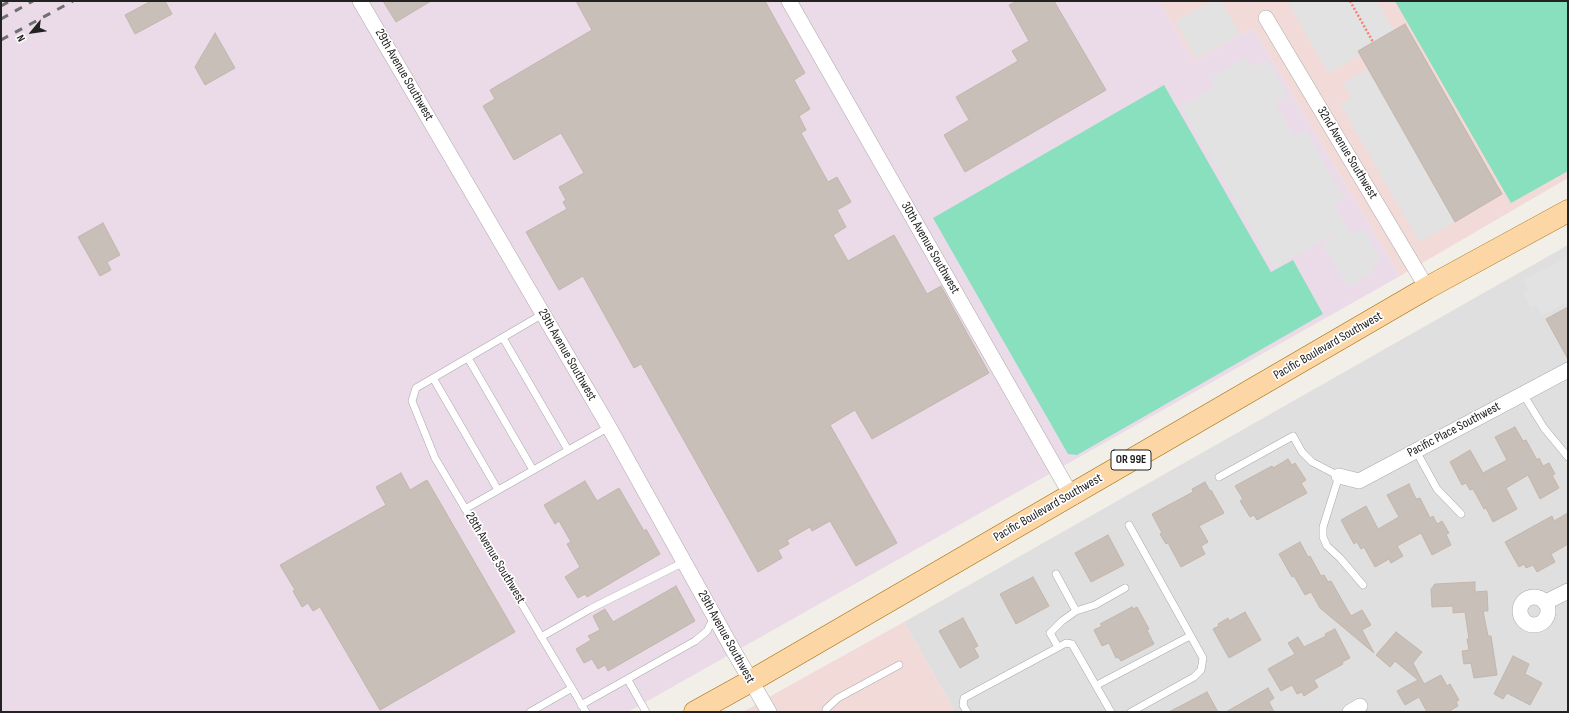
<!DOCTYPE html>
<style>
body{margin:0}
#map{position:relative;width:1569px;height:713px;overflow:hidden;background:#f2efe9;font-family:"Sofia Sans Condensed",sans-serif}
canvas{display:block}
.frame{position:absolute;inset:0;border:2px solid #222;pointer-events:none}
.north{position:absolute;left:12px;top:12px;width:40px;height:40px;-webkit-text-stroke:3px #fff;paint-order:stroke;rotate:241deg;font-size:11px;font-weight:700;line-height:16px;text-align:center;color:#222}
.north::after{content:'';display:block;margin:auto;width:14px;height:18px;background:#222;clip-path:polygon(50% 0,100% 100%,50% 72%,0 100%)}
</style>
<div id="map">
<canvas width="1569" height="713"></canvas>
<div class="frame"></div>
<div class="north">N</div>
</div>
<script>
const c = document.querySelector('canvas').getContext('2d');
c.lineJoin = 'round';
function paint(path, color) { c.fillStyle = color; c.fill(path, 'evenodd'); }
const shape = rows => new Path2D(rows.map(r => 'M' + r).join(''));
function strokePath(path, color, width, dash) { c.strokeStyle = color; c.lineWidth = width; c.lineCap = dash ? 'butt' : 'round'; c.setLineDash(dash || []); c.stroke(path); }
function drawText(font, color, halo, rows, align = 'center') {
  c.font = font + ' "Sofia Sans Condensed",sans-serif'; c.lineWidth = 3.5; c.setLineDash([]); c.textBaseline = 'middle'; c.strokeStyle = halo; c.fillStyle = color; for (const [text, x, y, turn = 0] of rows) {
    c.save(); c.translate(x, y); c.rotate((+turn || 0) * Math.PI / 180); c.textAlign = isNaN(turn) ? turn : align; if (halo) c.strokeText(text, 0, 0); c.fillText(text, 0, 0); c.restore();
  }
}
paint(shape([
 [1568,245,1568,712,955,712,904,622]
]), '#e0dfdf');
paint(shape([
 [1159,1,1568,1,1568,178,1400,276,1253,28,1194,62],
 [904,622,955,712,743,712,785,688]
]), '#f2dad9');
paint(shape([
 [1,1,1159,1,1194,62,1253,28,1400,276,628,712,1,712]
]), '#ebdbe8');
paint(shape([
 [1395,1,1568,1,1568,171,1511,203],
 [1164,85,1271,272,1293,260,1323,314,1077,455,1068,454,933,218]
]), '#88e0be');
paint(shape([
 [1211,1,1221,1,1240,34,1196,59,1175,21],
 [1287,1,1377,1,1394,30,1358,51,1360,55,1328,73],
 [1246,57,1253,67,1267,60,1288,96,1277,102,1276,105,1293,134,1296,135,1306,130,1344,199,1335,203,1335,206,1351,234,1364,229,1381,260,1373,265,1374,272,1348,287,1323,244,1333,238,1331,235,1274,268,1181,107,1213,88,1213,85,1210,78],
 [1368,69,1455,222,1419,242,1340,104,1351,97,1343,83],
 [1568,256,1568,302,1542,315,1537,305,1531,308,1523,293,1528,290,1523,280]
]), '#e2e2e2');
const building = shape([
 [151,1,165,1,172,14,135,34,125,15,151,1],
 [383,1,431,1,396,22,383,1],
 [576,1,765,1,805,73,794,80,810,109,799,116,806,130,801,133,828,182,837,177,851,202,837,210,846,227,833,235,848,261,894,235,927,294,941,286,989,373,872,439,855,410,830,425,897,543,856,566,830,521,812,531,810,527,787,540,789,544,778,550,782,558,758,572,641,364,634,368,583,276,559,290,526,232,567,209,563,202,566,200,559,187,584,173,561,133,514,160,483,106,495,99,490,90,592,30,576,1],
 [1017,1,1054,1,1106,90,965,172,944,135,969,120,956,97,1018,61,1012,51,1029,41,1009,5,1017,1],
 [1405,24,1502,194,1455,222,1358,51,1405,24],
 [215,33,235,68,205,85,195,67,215,33],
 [103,223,120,255,107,262,111,270,100,276,78,237,103,223],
 [1568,307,1568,359,1546,319,1568,307],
 [1515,427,1523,441,1526,440,1537,460,1539,458,1543,466,1549,463,1555,474,1552,475,1559,488,1540,499,1528,475,1506,488,1517,509,1493,522,1486,508,1484,509,1473,489,1470,490,1466,483,1462,485,1450,462,1470,450,1483,473,1507,460,1495,437,1515,427],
 [1288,459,1292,465,1295,463,1306,480,1301,483,1307,493,1257,520,1254,515,1250,517,1240,501,1243,499,1235,486,1272,466,1273,468,1288,459],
 [401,473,410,490,427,480,515,632,380,710,320,607,313,611,308,603,302,607,293,591,295,590,280,565,386,505,376,487,401,473],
 [585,481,597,501,619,488,644,531,646,529,660,554,587,597,585,594,578,598,565,577,580,567,567,544,571,542,559,521,555,524,544,505,585,481],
 [1205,482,1210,491,1211,490,1224,513,1199,526,1208,542,1201,546,1205,554,1181,567,1168,543,1166,544,1160,534,1162,533,1152,514,1193,492,1192,489,1205,482],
 [1409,484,1416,499,1420,498,1430,518,1433,516,1437,524,1442,521,1449,533,1446,534,1451,545,1432,555,1421,533,1397,546,1403,556,1391,563,1389,559,1375,567,1364,547,1361,549,1357,542,1354,544,1341,520,1366,506,1378,529,1399,517,1387,495,1409,484],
 [1568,513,1568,544,1551,554,1555,562,1537,572,1533,565,1526,568,1524,564,1519,567,1505,542,1552,516,1554,521,1568,513],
 [1108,535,1124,565,1091,582,1075,553,1108,535],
 [1300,542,1308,557,1310,556,1321,576,1324,575,1328,582,1331,581,1351,616,1362,610,1371,625,1362,630,1374,653,1320,608,1311,592,1305,595,1294,576,1292,577,1279,554,1300,542],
 [1033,577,1049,606,1016,624,1000,594,1033,577],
 [1475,582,1475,592,1487,591,1488,611,1483,611,1488,636,1491,636,1497,675,1474,678,1471,663,1464,664,1462,651,1469,650,1467,639,1469,639,1465,612,1453,613,1453,606,1432,607,1431,589,1435,584,1475,582],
 [676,586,695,621,608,671,605,665,598,669,592,659,584,663,576,649,591,640,588,636,600,630,593,616,605,609,613,622,676,586],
 [1132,607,1133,609,1137,607,1149,629,1147,630,1154,644,1121,661,1118,657,1116,658,1109,643,1102,646,1094,630,1102,626,1100,624,1132,607],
 [1245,612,1261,640,1229,658,1213,629,1219,626,1218,624,1228,618,1229,621,1245,612],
 [963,618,978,646,974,648,979,657,960,668,939,631,963,618],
 [1335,629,1350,658,1342,662,1343,664,1314,680,1318,687,1304,696,1302,692,1297,694,1292,685,1281,691,1268,669,1295,654,1288,643,1298,637,1304,647,1326,636,1325,634,1335,629],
 [1396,632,1422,652,1413,663,1424,684,1441,675,1447,686,1450,684,1459,700,1456,702,1458,706,1448,712,1427,712,1419,697,1405,705,1397,691,1418,680,1395,661,1390,667,1376,655,1396,632],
 [1513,656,1529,664,1525,674,1542,683,1530,705,1507,693,1503,699,1494,694,1513,656],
 [1268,688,1274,698,1269,702,1274,712,1226,712,1268,688],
 [1207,692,1218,712,1169,712,1207,692]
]);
paint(building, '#c7bfb8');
strokePath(building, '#c4b6ab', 1);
const lane = shape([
 [543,314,416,388,412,401,435,458,586,712],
 [503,338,568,450],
 [468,358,533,470],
 [433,378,498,490],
 [1523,394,1544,428,1568,457],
 [1416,451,1437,489,1461,514],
 [1219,477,1293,436,1302,452,1312,462,1339,476,1323,527,1323,537,1327,546,1340,558,1363,585],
 [465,509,609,427],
 [1129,525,1203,658,1201,670,1194,677,1131,712],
 [1056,574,1076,611],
 [541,637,590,609,684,562],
 [1058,647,1050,633,1062,621,1076,611,1095,605,1125,588],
 [628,680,646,712],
 [1097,685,1190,636],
 [581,705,695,641,707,631,714,617],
 [530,712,572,688],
 [826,712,826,709,838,698,899,665],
 [967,712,963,705,964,698,1066,643,1072,644,1111,712]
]);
const street = shape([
 [360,1,609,427,733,650,769,712],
 [789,1,1071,495],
 [1266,18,1427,288],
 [1339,476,1359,481,1568,370],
 '1520 611a14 14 0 1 1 28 0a14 14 0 1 1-28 0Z',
 [1546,602,1568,591],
 [1350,712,1360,706]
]);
const primary = shape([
 [695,712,751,681,1427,288,1568,211]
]);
strokePath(lane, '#a9a9a9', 8);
strokePath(street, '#a9a9a9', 16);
strokePath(primary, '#a06b00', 23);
strokePath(shape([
 [1350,1,1373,42]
]), '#fa8072', 2.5, [2, 2]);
strokePath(lane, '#fff', 7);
strokePath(street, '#fff', 15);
strokePath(primary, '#fcd6a4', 22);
strokePath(shape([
 [1,6,10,1],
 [1,19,33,1],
 [1,40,73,1]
]), '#707070', 3, [8, 8]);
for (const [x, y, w] of [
 [1131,460,40]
]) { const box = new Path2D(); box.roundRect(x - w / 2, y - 10, w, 20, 3); c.fillStyle = '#fff'; c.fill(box); strokePath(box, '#222', 1); }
drawText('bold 12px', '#222', null, [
 ["OR 99E",1131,460]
]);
drawText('13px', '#222', '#fff', [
 ["29th Avenue Southwest",404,75,60],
 ["32nd Avenue Southwest",1347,153,59],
 ["30th Avenue Southwest",930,248,60],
 ["Pacific Boulevard Southwest",1328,346,-30],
 ["29th Avenue Southwest",567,355,60],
 ["Pacific Place Southwest",1454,430,-28],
 ["Pacific Boulevard Southwest",1048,508,-30],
 ["28th Avenue Southwest",495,558,59],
 ["29th Avenue Southwest",726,637,61]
]);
</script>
